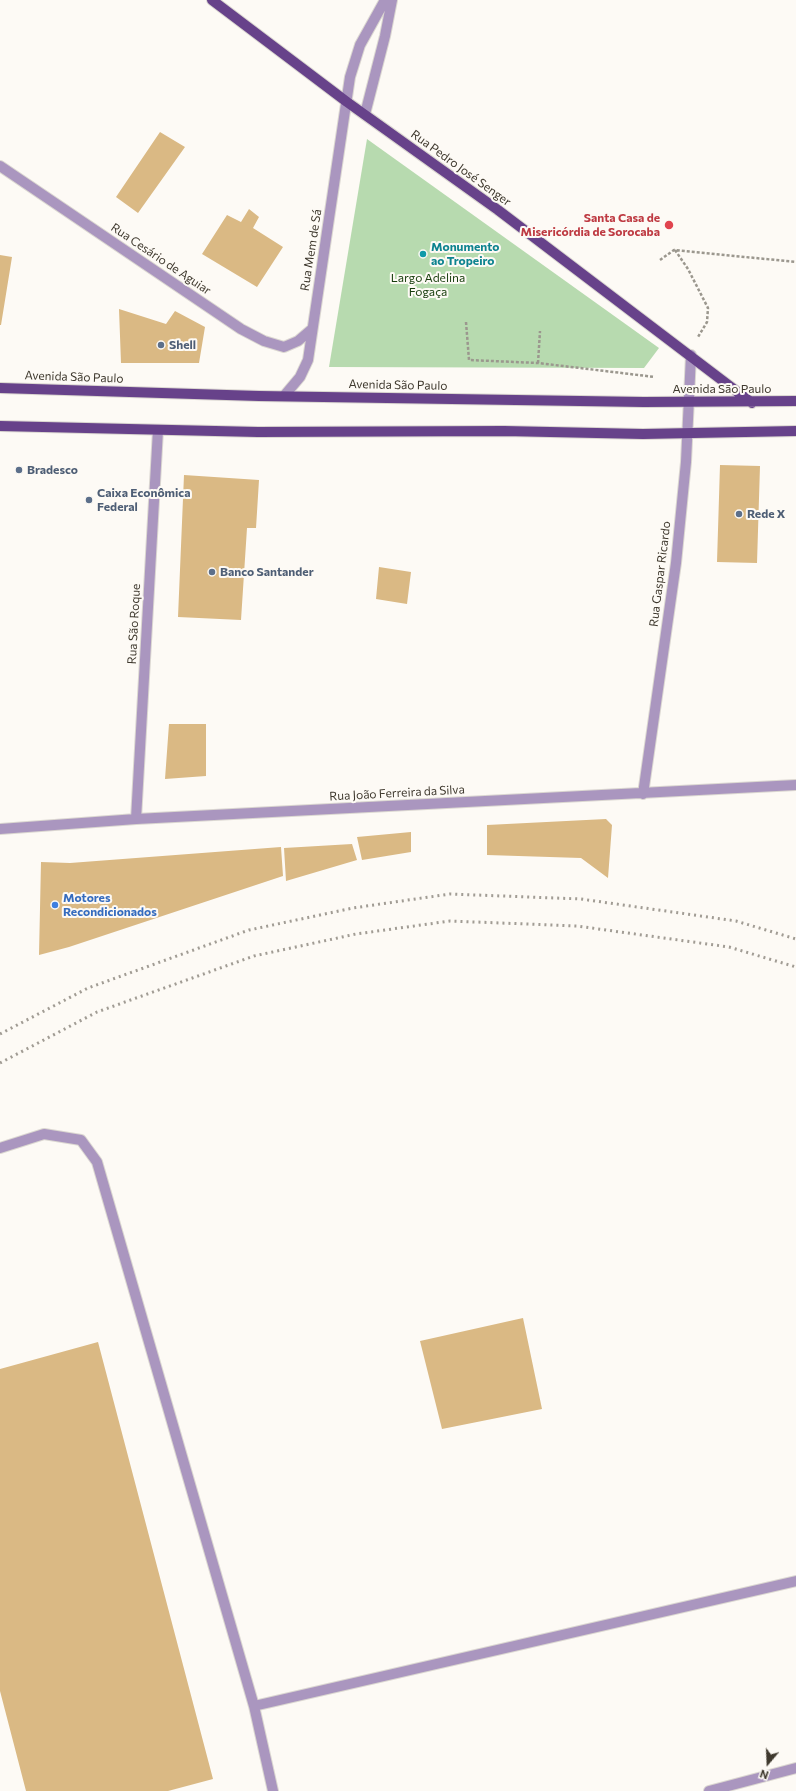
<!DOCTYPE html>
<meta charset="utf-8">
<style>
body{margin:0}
#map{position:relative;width:796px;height:1791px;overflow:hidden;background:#fdfaf5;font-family:Commissioner,sans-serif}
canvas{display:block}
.north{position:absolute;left:748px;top:1743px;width:40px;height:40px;-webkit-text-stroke:3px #fdfaf5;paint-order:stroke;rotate:199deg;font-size:11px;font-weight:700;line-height:16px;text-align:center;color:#3f392e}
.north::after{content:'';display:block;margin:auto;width:14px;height:18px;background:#3f392e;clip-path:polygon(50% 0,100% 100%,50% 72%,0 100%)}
</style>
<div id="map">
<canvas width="796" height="1791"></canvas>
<div class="north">N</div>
</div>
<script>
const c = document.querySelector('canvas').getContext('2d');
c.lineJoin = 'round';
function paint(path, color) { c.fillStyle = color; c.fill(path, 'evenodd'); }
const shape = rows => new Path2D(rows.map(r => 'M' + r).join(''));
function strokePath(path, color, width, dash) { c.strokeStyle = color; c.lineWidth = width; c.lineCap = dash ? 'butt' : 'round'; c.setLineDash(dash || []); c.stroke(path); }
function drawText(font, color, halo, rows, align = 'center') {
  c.font = font + ' Commissioner,sans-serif'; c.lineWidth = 4; c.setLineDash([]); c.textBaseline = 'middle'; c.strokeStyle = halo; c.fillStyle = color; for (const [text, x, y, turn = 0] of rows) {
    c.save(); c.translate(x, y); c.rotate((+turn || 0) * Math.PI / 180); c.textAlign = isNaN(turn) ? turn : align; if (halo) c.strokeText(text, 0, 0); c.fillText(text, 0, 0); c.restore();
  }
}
paint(shape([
 [367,139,659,348,644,368,329,367]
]), '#b7daaf');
paint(shape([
 [160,132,185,147,138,213,116,197],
 [249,209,259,217,253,228,283,247,257,287,202,254,227,215,241,222],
 [0,255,12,257,1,325,0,325],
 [119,309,166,324,175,311,205,327,199,363,121,363],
 [720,465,760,466,757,563,717,562],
 [184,475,259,480,256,528,247,528,241,620,178,617],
 [379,567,411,572,407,604,376,599],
 [169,724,206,724,206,776,165,779],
 [606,819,612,825,608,878,581,858,487,855,487,825],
 [411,832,411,852,362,860,357,837],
 [352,844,357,860,286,881,284,848],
 [281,847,283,876,69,947,39,955,41,862,70,863],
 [523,1318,542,1409,442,1429,420,1341],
 [98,1342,213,1779,168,1791,26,1791,0,1691,0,1369]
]), '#dab984');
const minor = shape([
 [365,114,385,36,392,0],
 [0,166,241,329,264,341,284,347,298,341,312,329],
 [284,396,300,377,308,360,350,77,360,45,385,0],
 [643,794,676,563,686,462,691,355],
 [136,819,158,430],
 [0,829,136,819,796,785],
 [0,1148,44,1134,81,1140,97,1162,254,1706,273,1791],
 [254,1706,796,1581],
 [709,1791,796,1768]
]);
const major = shape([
 [212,0,347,102,498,210,752,403],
 [0,388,259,396,644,402,796,401],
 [0,426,258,432,504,431,643,434,796,431]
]);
strokePath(minor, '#dbd7d1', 12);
strokePath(major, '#dbd7d1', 12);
strokePath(shape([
 [675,250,688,269,708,308,707,322,698,337],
 [660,260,674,250,796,262],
 [466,322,469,360,538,363,655,377],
 [538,363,540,331]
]), '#9b978e', 2.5, [3, 2]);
strokePath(minor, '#aa96bf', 10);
strokePath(major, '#67428a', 10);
strokePath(shape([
 [0,1034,88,988,249,930,353,908,450,894,581,899,736,921,796,939],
 [0,1063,97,1012,254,956,356,934,450,921,577,926,729,947,796,967]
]), '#a19c94', 3, [2, 4]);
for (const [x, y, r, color] of [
 [669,225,5,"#e0444e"],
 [423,254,4,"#0f9aa8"],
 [161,345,4,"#5c6f8a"],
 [19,470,4,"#5c6f8a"],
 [89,500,4,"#5c6f8a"],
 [739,514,4,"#5c6f8a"],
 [212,572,4,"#5c6f8a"],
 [55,905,4,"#3f7fe0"]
]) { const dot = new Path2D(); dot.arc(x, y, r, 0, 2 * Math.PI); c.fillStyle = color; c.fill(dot); strokePath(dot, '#fdfaf5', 1.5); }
drawText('12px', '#3f392e', '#fdfaf5', [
 ["Rua Pedro José Senger",461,168,36],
 ["Rua Mem de Sá",311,250,-81],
 ["Rua Cesário de Aguiar",161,259,34],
 ["Avenida São Paulo",74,377,2],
 ["Avenida São Paulo",398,385,1],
 ["Avenida São Paulo",722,389],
 ["Rua Gaspar Ricardo",660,574,-83],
 ["Rua São Roque",134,624,-87],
 ["Rua João Ferreira da Silva",397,793,-3]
]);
drawText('bold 12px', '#be3a42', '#fdfaf5', [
 ["Santa Casa de",660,218],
 ["Misericórdia de Sorocaba",660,232]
], 'right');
drawText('bold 12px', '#0d838f', '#fdfaf5', [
 ["Monumento",431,247],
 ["ao Tropeiro",431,261]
], 'left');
drawText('12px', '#173d0d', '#fdfaf5', [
 ["Largo Adelina",428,278],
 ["Fogaça",428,292]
]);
drawText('bold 12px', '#4e5e75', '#fdfaf5', [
 ["Shell",169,345],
 ["Bradesco",27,470],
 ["Caixa Econômica",97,493],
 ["Federal",97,507],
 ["Rede X",747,514],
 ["Banco Santander",220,572]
], 'left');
drawText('bold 12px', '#366cbe', '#fdfaf5', [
 ["Motores",63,898],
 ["Recondicionados",63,912]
], 'left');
</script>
